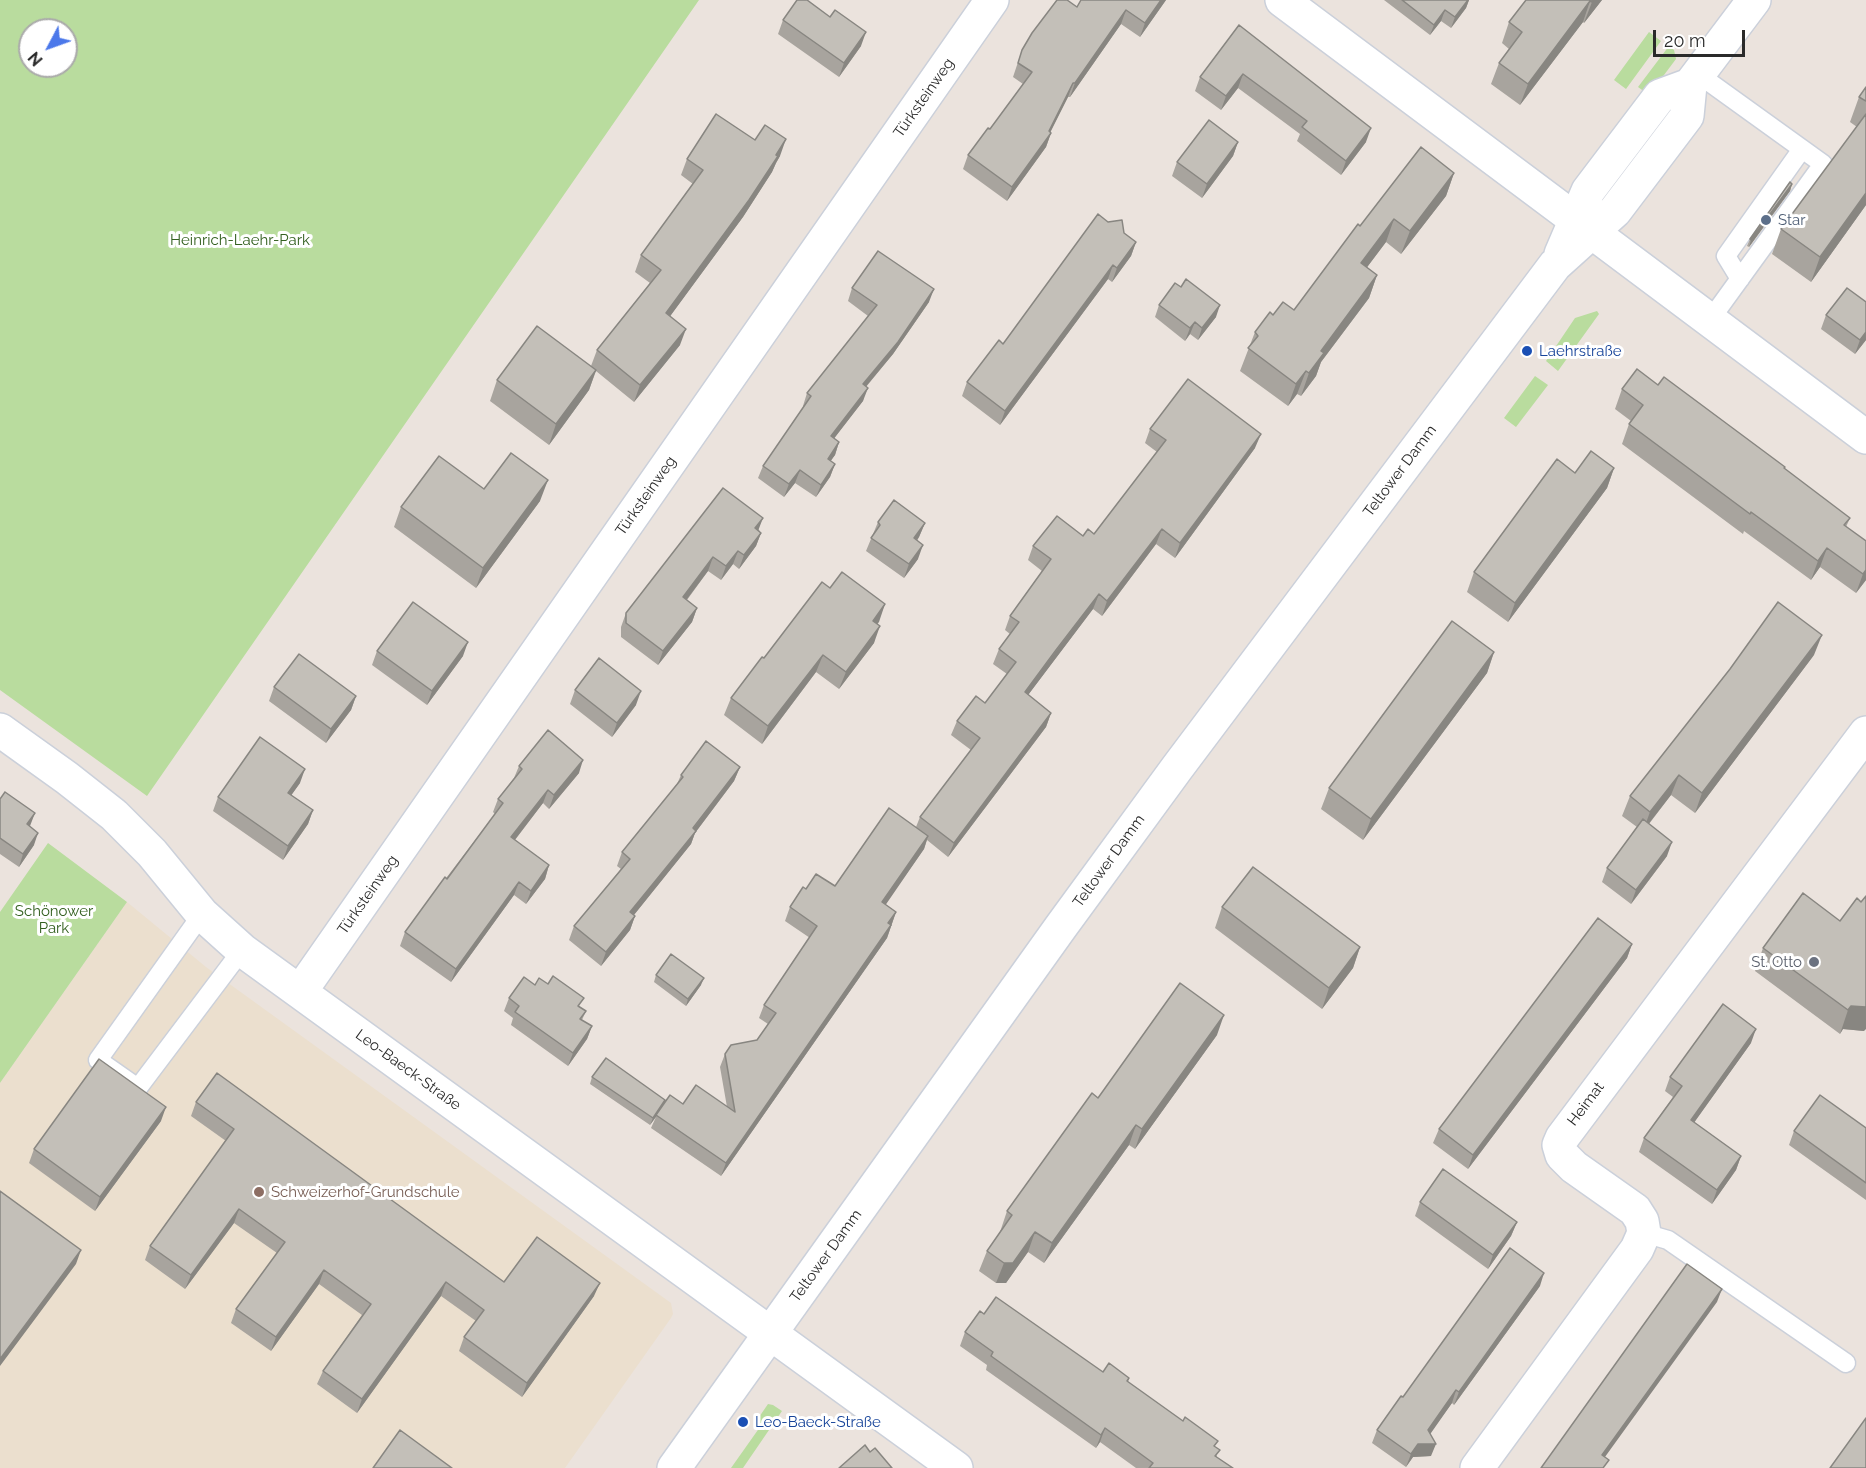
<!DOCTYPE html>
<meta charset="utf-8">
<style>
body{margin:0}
#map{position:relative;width:1866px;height:1468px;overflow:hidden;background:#ebe3dd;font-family:Raleway,sans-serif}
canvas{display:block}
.north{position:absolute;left:18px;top:18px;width:60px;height:60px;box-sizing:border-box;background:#fff;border:2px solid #aaa;border-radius:50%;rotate:229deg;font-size:16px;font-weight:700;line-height:24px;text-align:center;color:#2a2a2a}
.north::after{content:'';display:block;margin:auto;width:21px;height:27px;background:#4b78ea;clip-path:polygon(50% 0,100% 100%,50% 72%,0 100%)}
.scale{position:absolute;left:1653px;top:30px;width:92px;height:27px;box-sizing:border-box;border:3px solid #2a2a2a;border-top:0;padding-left:8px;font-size:18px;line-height:21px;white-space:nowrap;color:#2a2a2a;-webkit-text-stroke:4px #fff;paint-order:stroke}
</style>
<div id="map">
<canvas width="1866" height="1468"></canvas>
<div class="north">N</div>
<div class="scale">20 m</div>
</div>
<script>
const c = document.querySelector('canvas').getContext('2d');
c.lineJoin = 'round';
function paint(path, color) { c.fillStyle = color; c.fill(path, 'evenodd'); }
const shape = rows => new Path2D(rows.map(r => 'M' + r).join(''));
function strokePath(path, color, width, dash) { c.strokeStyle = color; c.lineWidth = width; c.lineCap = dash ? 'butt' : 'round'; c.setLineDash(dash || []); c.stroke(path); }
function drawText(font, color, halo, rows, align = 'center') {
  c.font = font + ' Raleway,sans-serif'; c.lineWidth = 6; c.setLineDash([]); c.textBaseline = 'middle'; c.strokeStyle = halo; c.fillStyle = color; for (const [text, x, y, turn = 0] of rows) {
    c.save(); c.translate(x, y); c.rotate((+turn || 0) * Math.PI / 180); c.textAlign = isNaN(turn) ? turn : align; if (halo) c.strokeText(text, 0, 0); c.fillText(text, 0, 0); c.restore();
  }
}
paint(shape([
 [127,902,206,967,671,1303,673,1314,671,1318,565,1468,0,1468,0,1083]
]), '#ebdfce');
paint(shape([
 [0,0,699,0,147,796,0,690],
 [30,30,66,30,66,66,30,66],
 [1649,32,1661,41,1626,89,1614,80],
 [1669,46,1674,50,1676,59,1649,95,1638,87],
 [1597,311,1599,314,1558,371,1546,361,1575,318],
 [1535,376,1548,385,1516,427,1504,418],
 [48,843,127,902,0,1083,0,912],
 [768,1404,773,1405,782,1411,743,1468,731,1468,760,1427,755,1423]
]), '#b9dc9e');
const lane = shape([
 [1698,74,1823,164,1710,320],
 [1740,279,1726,256,1802,149],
 [202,914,98,1060,138,1088,242,950],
 [1644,1233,1668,1240,1846,1363]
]);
const street = shape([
 [1282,0,1866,437],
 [0,730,67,778,114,815,152,853,202,914,242,950,956,1468],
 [300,992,992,0],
 [1477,1468,1637,1249,1644,1233,1642,1221,1635,1210,1574,1167,1562,1155,1559,1145,1562,1138,1866,733]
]);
const secondary = shape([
 [1561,254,1588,191,1660,96,1690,85],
 [674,1468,1060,928,1177,768,1555,265,1615,211,1687,116,1690,85,1754,0]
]);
strokePath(lane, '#cbd0da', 21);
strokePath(street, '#cbd0da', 36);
strokePath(secondary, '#cbd0da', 36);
strokePath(lane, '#fff', 18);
strokePath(street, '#fff', 33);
strokePath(secondary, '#fff', 33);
paint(shape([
 [1081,0,1166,0,1140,37,1121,24,1070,97,1068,97,1050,132,1051,133,1046,147,1007,201,963,169,968,155,990,129,1023,84,1013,77,1022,50,1077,7],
 [1384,0,1469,0,1466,8,1451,28,1441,21,1430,35],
 [1526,0,1602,0,1584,23,1583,22,1520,105,1491,84,1499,63,1509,49,1502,43,1509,22],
 [783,20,861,46,839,77,778,34],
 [1239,25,1366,142,1341,175,1297,141,1300,134,1238,88,1221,110,1195,91,1200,77],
 [1866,87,1866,205,1811,282,1772,254,1781,229,1857,127,1850,122,1859,97],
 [755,140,780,156,776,163,772,172,743,217,670,316,680,345,634,402,596,371,589,390,549,445,490,401,497,380,591,366,597,350,650,283,635,272,641,255,693,184,681,175,687,159],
 [1238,142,1233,156,1202,198,1172,176,1177,162],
 [1454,173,1446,196,1401,254,1386,242,1367,267,1377,275,1369,298,1321,362,1316,376,1301,396,1297,394,1288,406,1240,371,1255,332,1273,315,1294,310,1360,226],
 [1792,184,1790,191,1749,247,1747,246,1750,239],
 [1124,233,1136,242,1131,256,1112,282,1108,279,1000,425,962,396,967,382,1003,344],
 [1181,287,1216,317,1198,340,1190,334,1185,341,1155,317,1159,305],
 [852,288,929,302,893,354,866,387,863,401,834,438,839,442,835,455,830,461,835,464,830,477,816,497,795,483,784,497,758,478,763,466,804,407,803,406,807,393,868,316,848,301],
 [1866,302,1866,340,1855,354,1821,329,1826,315],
 [1658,385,1784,469,1850,518,1846,527,1866,580,1856,593,1820,567,1811,580,1744,531,1743,534,1622,444,1629,424,1631,421,1615,409,1622,389],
 [1150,429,1255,448,1175,558,1156,544,1102,616,1093,609,1028,695,1051,713,1046,727,948,857,927,840,924,849,885,904,896,912,887,938,721,1176,651,1128,656,1117,650,1125,590,1084,592,1077,664,1105,683,1104,727,1107,720,1067,725,1054,757,1040,768,1024,759,1018,764,1005,810,938,785,921,790,907,806,889,835,886,916,827,920,817,971,750,951,735,957,721,985,703,1007,674,993,664,999,649,1010,634,1005,630,1010,616,1042,571,1028,560,1033,546,1094,534,1157,452,1145,443],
 [1614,468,1607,488,1508,622,1467,592,1474,572,1575,473],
 [723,488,759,530,761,533,756,546,739,569,733,564,721,580,708,571,687,600,697,608,692,622,658,665,621,637,621,627,626,613],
 [484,489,540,501,476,588,394,527,401,507],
 [878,522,925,523,919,537,917,541,918,559,904,578,866,551],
 [830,588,885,604,877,624,874,643,839,689,816,672,762,744,724,715,731,698,764,658],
 [377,651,463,656,427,705,372,665],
 [1494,652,1487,673,1363,840,1321,809,1329,788],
 [1814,655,1695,813,1671,795,1649,824,1667,856,1631,904,1602,882,1607,868,1637,827,1622,816,1630,796],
 [274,687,356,696,351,710,326,743,269,701],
 [575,690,636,705,612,737,570,704],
 [519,766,579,773,549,809,543,803,515,840,549,865,545,879,526,904,514,895,451,982,400,946,405,932,495,814,493,812,498,799,514,778],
 [740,767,734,781,695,833,691,844,634,915,635,916,630,930,601,966,569,940,574,926,621,869,617,866,622,852,677,784,681,775],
 [300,783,291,795,313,810,308,824,283,860,213,811,218,797],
 [0,799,29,826,34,845,19,867,0,854],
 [1803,893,1864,1031,1843,1029,1840,1034,1755,971,1763,948],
 [1222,907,1360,947,1353,968,1322,1009,1215,928],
 [1632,944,1627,958,1468,1169,1433,1143,1439,1129],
 [656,975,701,985,686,1006,654,982],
 [548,984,586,1011,582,1020,592,1026,587,1039,568,1066,511,1025,513,1018,504,1011,509,998,535,985],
 [1217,1035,1135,1149,1129,1145,1044,1263,1028,1252,1006,1283,996,1283,979,1271,987,1251,1000,1232,1007,1211,1098,1098],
 [1751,1043,1694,1122,1741,1156,1736,1170,1712,1204,1639,1152,1644,1138,1673,1097,1665,1091,1670,1077],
 [196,1102,504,1282,594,1296,522,1397,459,1351,464,1337,476,1321,441,1296,357,1413,317,1384,323,1371,362,1315,319,1284,271,1351,231,1323,236,1309,277,1253,234,1223,185,1289,145,1260,150,1246,226,1141,191,1116],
 [161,1121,95,1211,29,1163,34,1149],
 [1866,1128,1866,1200,1789,1145,1794,1131],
 [1420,1202,1517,1222,1511,1236,1488,1269,1415,1216],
 [1540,1286,1454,1405,1452,1403,1430,1433,1431,1456,1413,1457,1406,1467,1372,1443,1377,1430,1403,1397],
 [984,1314,1103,1372,1129,1378,1128,1382,1215,1447,1217,1457,1233,1468,1136,1468,1100,1442,1096,1448,986,1370,987,1365,960,1346,965,1332]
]), '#a8a49e');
paint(shape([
 [1161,0,1166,0,1140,37,1145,23],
 [1468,0,1469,0,1466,8,1451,28,1455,17],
 [1593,0,1602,0,1584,23,1592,2],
 [1590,1,1583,22,1520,105,1528,84],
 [1126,10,1121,24,1070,97,1075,83],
 [1445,10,1441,21,1430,35,1434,25],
 [866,32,861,46,839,77,844,63],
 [1243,74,1238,88,1221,110,1226,96],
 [1073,83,1068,97,1047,139,1051,133,1046,147,1007,201,1012,187,1049,131],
 [1371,128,1366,142,1341,175,1346,161],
 [786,139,780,156,776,163,772,172,743,217,660,330,666,313],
 [1238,142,1233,156,1202,198,1207,184],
 [1454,173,1446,196,1401,254,1410,231],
 [1792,184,1790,191,1749,247,1751,240],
 [1866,193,1866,205,1811,282,1820,257],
 [1394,219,1386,242,1353,286,1361,263],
 [1136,242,1131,256,1112,282,1117,268],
 [1113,265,1108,279,1000,425,1005,411],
 [1377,275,1369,298,1321,362,1316,376,1301,396,1309,373,1321,351],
 [934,289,929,302,893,354,858,396,863,384],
 [1220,305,1216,317,1198,340,1202,328],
 [1195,322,1190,334,1185,341,1190,328],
 [686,329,680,345,634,402,640,385],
 [1866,332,1866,340,1855,354,1860,340],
 [596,370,589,390,549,445,556,424],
 [1306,371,1297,394,1288,406,1296,384],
 [868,388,863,401,826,449,831,436],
 [1261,434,1255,448,1175,558,1180,543],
 [839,442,835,455,823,472,828,459],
 [835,464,830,477,816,497,821,485],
 [1614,468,1607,488,1508,622,1515,603],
 [800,470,795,483,784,497,789,484],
 [548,480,540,501,476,588,483,568],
 [763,518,758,531,755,528],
 [925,523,919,537,908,552,914,538],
 [1162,529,1156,544,1102,616,1107,601],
 [761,533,756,546,739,569,744,555],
 [923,545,918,559,904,578,909,564],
 [1827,548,1820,567,1811,580,1818,561],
 [738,551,733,564,721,580,726,566],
 [713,557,708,571,678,611,683,597],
 [1866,570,1866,580,1856,593,1863,574],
 [1099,594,1093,609,1019,707,1025,692],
 [885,604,879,622,866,638,873,621],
 [697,608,692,622,658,665,663,651],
 [880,626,874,643,839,689,846,672],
 [1822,635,1814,655,1695,813,1702,793],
 [468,642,463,656,427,705,432,691],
 [1494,652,1487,673,1363,840,1371,819],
 [823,655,816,672,762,744,768,726],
 [641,691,636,705,612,737,617,723],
 [356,696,351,710,326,743,331,729],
 [1051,713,1046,727,948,857,954,843],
 [583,760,579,773,549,809,554,795],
 [740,767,734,781,695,833,691,844,625,926,630,912],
 [305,769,300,783,283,807,288,793],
 [1679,775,1671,795,1643,831,1650,812],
 [548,790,543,803,507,850,511,837],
 [313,810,308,824,283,860,288,846],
 [35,813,30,826,22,837,27,824],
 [38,833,34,845,19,867,23,854],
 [928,836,924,849,878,916,882,902],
 [1672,842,1667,856,1631,904,1636,890],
 [549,865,545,879,526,904,531,891],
 [519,882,514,895,451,982,456,969],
 [896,912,887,938,721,1176,726,1163],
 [635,916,630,930,601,966,606,952],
 [1632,944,1627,958,1468,1169,1473,1155],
 [1360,947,1353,968,1322,1009,1329,988],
 [704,978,701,985,686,1006,688,999],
 [1851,1006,1866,1007,1866,1029,1864,1031,1843,1029,1840,1034,1848,1010],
 [1224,1015,1217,1035,1135,1149,1142,1129],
 [592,1026,587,1039,568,1066,573,1053],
 [1756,1029,1751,1043,1686,1134,1691,1120],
 [665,1100,663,1107,650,1125,653,1118],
 [166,1107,161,1121,95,1211,100,1197],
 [1136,1125,1129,1145,1044,1263,1052,1243],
 [1741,1156,1736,1170,1712,1204,1717,1190],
 [239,1209,234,1223,185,1289,191,1275],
 [1517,1222,1511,1236,1488,1269,1493,1255],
 [1035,1232,1028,1252,1006,1283,996,1283,1004,1263],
 [81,1250,76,1264,0,1366,0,1359],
 [324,1270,319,1284,271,1351,276,1337],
 [1544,1273,1540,1286,1454,1405,1459,1392],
 [446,1282,441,1296,357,1413,362,1399],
 [600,1283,594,1296,522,1397,527,1383],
 [1722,1289,1717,1302,1597,1468,1602,1455],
 [1456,1390,1452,1403,1424,1443,1428,1430],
 [1105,1428,1100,1442,1096,1448,1101,1435],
 [1418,1444,1436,1444,1431,1456,1413,1457,1406,1467,1411,1454]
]), '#888681');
const building = shape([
 [797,0,807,0,830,17,835,10,866,32,844,63,783,20,797,0],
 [1057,0,1067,0,1077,7,1081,0,1161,0,1145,23,1126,10,1075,83,1073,83,1049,131,1051,133,1012,187,968,155,988,128,990,129,1032,72,1018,63,1022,50,1032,33,1057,0],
 [1402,0,1468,0,1455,17,1445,10,1434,25,1402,0],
 [1526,0,1593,0,1592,2,1590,1,1528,84,1499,63,1522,32,1509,22,1526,0],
 [1239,25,1371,128,1346,161,1302,127,1307,121,1243,74,1226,96,1200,77,1239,25],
 [1866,87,1866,101,1859,97,1866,87],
 [716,114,755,140,765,125,786,139,776,155,778,156,749,200,666,313,686,329,640,385,597,350,661,270,641,255,703,170,687,159,716,114],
 [1866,114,1866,193,1820,257,1781,229,1866,114],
 [1209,120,1238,142,1207,184,1177,162,1209,120],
 [1421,147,1454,173,1410,231,1394,219,1361,263,1377,275,1321,351,1324,353,1309,373,1306,371,1296,384,1248,348,1258,336,1255,332,1270,312,1273,315,1283,302,1294,310,1358,224,1360,226,1421,147],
 [1790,182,1792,184,1751,240,1750,239,1790,182],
 [1098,214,1108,222,1122,220,1124,233,1136,242,1117,268,1113,265,1005,411,967,382,999,340,1003,344,1098,214],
 [878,251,934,289,898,342,863,384,868,388,831,436,839,442,828,459,835,464,821,485,800,470,789,484,763,466,811,396,807,393,877,305,852,288,878,251],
 [1186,279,1220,305,1202,328,1195,322,1190,328,1159,305,1175,283,1181,287,1186,279],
 [1847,288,1866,302,1866,332,1860,340,1826,315,1847,288],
 [537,326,596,370,556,424,497,380,537,326],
 [1637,369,1658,385,1664,377,1785,467,1784,468,1850,518,1844,525,1866,541,1866,570,1863,574,1827,548,1818,561,1751,512,1750,514,1629,424,1643,405,1622,389,1637,369],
 [1188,379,1261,434,1180,543,1162,529,1107,601,1099,594,1056,650,1025,692,1051,713,954,843,920,817,980,738,957,721,976,696,985,703,1016,662,999,649,1019,622,1010,616,1051,559,1033,546,1057,516,1083,536,1088,529,1094,534,1166,440,1150,429,1188,379],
 [1591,451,1614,468,1515,603,1474,572,1557,459,1575,473,1591,451],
 [511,453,548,480,483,568,401,507,439,456,484,489,511,453],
 [723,488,763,518,755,528,761,533,744,555,738,551,726,566,713,557,683,597,697,608,663,651,626,623,626,613,723,488],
 [894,500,925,523,914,538,923,545,909,564,871,538,880,525,878,522,894,500],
 [842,572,885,604,873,621,880,626,846,672,823,655,768,726,731,698,762,657,764,658,822,582,830,588,842,572],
 [413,602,468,642,432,691,377,651,413,602],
 [1778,602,1822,635,1702,793,1679,775,1650,812,1630,796,1730,669,1778,602],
 [1452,621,1494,652,1371,819,1329,788,1452,621],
 [299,654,356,696,331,729,274,687,299,654],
 [599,658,641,691,617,723,575,690,599,658],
 [548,730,583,760,554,795,548,790,511,837,549,865,531,891,519,882,456,969,405,932,445,877,447,879,503,803,498,799,522,769,519,766,548,730],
 [260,737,305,769,288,793,313,810,288,846,218,797,260,737],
 [706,741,740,767,693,828,696,831,630,912,635,916,606,952,574,926,630,859,622,852,683,777,681,775,706,741],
 [5,792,35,813,27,824,38,833,23,854,0,838,0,799,5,792],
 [889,808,928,836,882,902,896,912,888,923,891,925,726,1163,656,1115,670,1095,683,1104,696,1085,735,1112,725,1054,731,1045,757,1040,776,1013,764,1005,817,926,790,907,803,887,806,889,816,874,835,886,889,808],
 [1643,819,1672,842,1636,890,1607,868,1643,819],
 [1253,867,1360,947,1329,988,1222,907,1253,867],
 [1803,893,1840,921,1857,898,1861,902,1866,896,1866,1007,1851,1006,1848,1010,1763,948,1803,893],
 [1598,918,1632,944,1473,1155,1439,1129,1598,918],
 [671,954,704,978,688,999,656,975,671,954],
 [553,976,584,998,578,1006,586,1011,580,1019,592,1026,573,1053,515,1012,519,1006,509,998,524,977,535,985,539,978,548,984,553,976],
 [1180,983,1224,1015,1142,1129,1136,1125,1052,1243,1035,1232,1013,1263,1004,1263,987,1251,1012,1215,1007,1211,1092,1093,1098,1098,1180,983],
 [1723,1004,1756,1029,1691,1120,1741,1156,1717,1190,1644,1138,1682,1086,1670,1077,1723,1004],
 [606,1058,665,1100,653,1118,592,1077,606,1058],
 [99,1059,166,1107,100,1197,34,1149,99,1059],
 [217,1073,504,1282,537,1237,600,1283,527,1383,464,1337,484,1310,446,1282,362,1399,323,1371,371,1304,324,1270,276,1337,236,1309,285,1242,239,1209,191,1275,150,1246,234,1129,196,1102,217,1073],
 [1820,1095,1866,1128,1866,1183,1794,1131,1820,1095],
 [1443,1169,1517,1222,1493,1255,1420,1202,1443,1169],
 [0,1191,81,1250,0,1359,0,1191],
 [1510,1248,1544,1273,1459,1392,1456,1390,1428,1430,1436,1444,1418,1444,1411,1454,1377,1430,1401,1396,1403,1397,1510,1248],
 [1687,1264,1722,1289,1602,1455,1609,1460,1603,1468,1541,1468,1687,1264],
 [996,1297,1103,1372,1109,1363,1129,1378,1127,1381,1183,1421,1185,1417,1218,1441,1214,1446,1220,1450,1215,1456,1233,1468,1149,1468,1153,1463,1105,1428,1101,1435,991,1356,993,1352,965,1332,980,1311,984,1314,996,1297],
 [1866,1418,1866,1468,1830,1468,1866,1418],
 [400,1430,452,1468,373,1468,400,1430],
 [865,1445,870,1452,875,1448,892,1468,839,1468,865,1445]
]);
paint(building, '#c3bfb8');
strokePath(building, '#888681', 1.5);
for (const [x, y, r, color] of [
 [1766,220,6,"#5c6f8a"],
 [1527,351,6,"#1a4fb4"],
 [1814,962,6,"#6b7280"],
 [259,1192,6,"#8d6e63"],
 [743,1422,6,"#1a4fb4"]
]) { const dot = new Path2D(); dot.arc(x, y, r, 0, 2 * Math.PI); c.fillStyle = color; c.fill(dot); strokePath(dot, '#fff', 2); }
drawText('15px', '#2a2a2a', '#fff', [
 ["Türksteinweg",924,98,-55],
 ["Teltower Damm",1400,471,-53],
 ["Türksteinweg",646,496,-55],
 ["Teltower Damm",1109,861,-54],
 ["Türksteinweg",368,895,-55],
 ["Leo-Baeck-Straße",408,1070,36],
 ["Heimat",1586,1104,-53],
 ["Teltower Damm",826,1256,-54]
]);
drawText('15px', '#4e5e75', '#fff', [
 ["Star",1778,220]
], 'left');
drawText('15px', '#346020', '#fff', [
 ["Heinrich-Laehr-Park",240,240],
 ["Schönower",54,911],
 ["Park",54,928]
]);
drawText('15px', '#164399', '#fff', [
 ["Laehrstraße",1539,351],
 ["Leo-Baeck-Straße",755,1422]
], 'left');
drawText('15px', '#5b616d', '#fff', [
 ["St. Otto",1802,962]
], 'right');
drawText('15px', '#785e54', '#fff', [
 ["Schweizerhof-Grundschule",271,1192]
], 'left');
</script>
